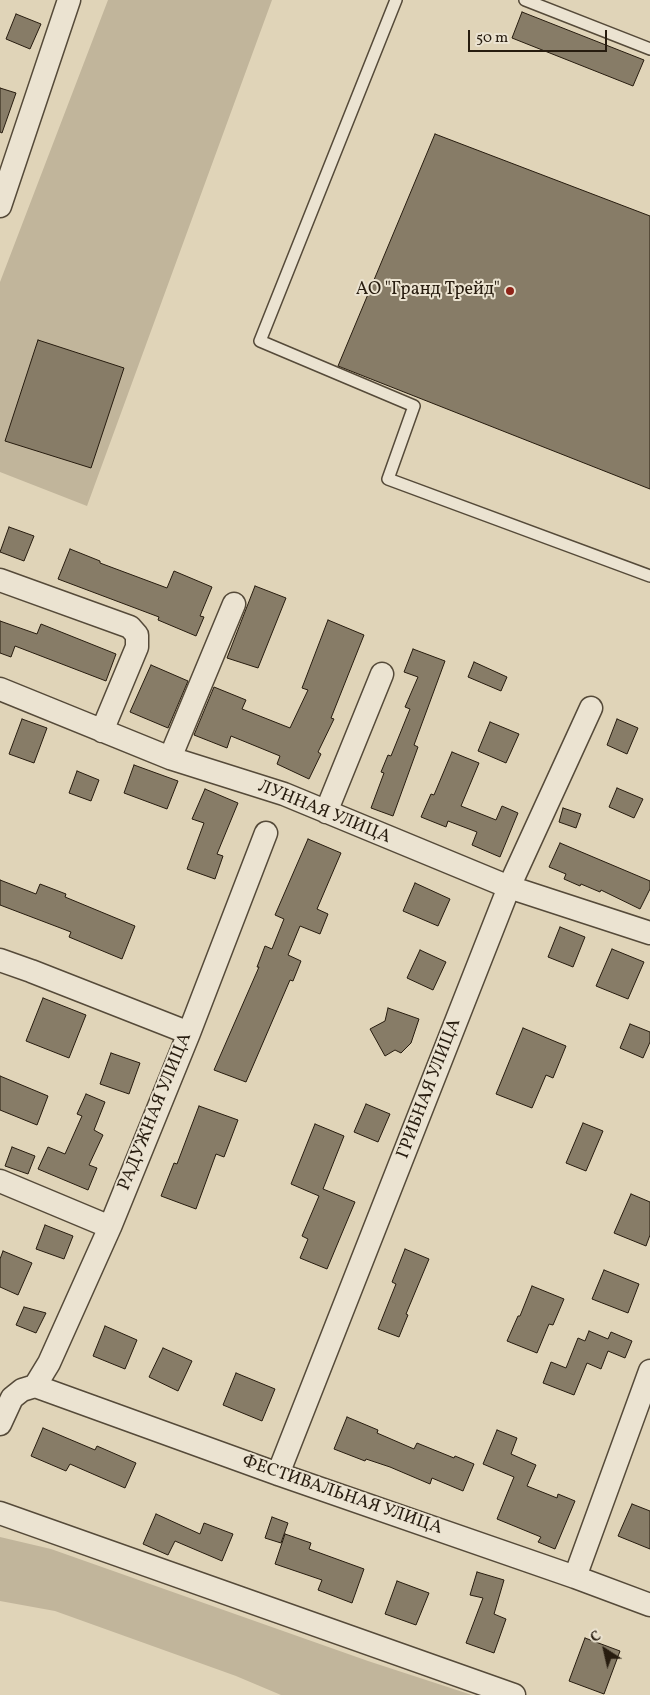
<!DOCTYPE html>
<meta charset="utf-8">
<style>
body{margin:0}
#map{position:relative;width:650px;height:1695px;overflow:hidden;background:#e0d4b8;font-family:Vollkorn,serif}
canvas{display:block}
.north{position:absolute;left:580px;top:1625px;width:50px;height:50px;-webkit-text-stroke:4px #ebe3d1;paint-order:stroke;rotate:325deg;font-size:14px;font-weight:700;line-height:20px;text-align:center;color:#271c0f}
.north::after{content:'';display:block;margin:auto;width:18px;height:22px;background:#271c0f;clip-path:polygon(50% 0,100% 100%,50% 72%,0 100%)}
.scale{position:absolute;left:468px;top:30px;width:139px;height:22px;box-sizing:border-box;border:2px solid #271c0f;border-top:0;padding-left:6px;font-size:15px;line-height:18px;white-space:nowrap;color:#271c0f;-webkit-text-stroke:4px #ebe3d1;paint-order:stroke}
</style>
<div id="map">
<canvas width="650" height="1695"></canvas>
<div class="north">С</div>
<div class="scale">50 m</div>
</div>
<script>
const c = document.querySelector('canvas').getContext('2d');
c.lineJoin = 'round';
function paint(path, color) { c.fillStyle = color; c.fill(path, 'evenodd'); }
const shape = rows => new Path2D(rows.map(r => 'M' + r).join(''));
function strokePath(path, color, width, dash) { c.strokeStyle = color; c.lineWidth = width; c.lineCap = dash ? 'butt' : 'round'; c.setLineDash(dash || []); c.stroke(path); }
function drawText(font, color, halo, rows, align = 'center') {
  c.font = font + ' Vollkorn,serif'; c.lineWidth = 4; c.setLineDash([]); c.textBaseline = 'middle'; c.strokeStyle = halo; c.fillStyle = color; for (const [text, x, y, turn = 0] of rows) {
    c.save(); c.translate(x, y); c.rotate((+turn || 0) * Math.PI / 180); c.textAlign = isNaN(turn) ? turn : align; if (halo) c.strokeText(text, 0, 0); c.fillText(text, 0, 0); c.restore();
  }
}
paint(shape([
 [108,0,272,0,87,506,0,472,0,282],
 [0,1537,51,1549,368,1661,472,1695,281,1695,236,1676,55,1611,0,1601]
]), '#c1b59b');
const building = shape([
 [522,12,644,60,633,86,512,38,522,12],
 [16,14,41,24,30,49,6,39,16,14],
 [0,88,16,93,2,133,0,132,0,88],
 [435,134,650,216,650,489,338,366,435,134],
 [38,340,124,368,91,468,5,441,38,340],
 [9,527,34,536,24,561,0,552,9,527],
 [70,549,100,561,100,563,167,588,174,571,212,587,200,616,204,617,196,636,158,620,159,617,58,579,70,549],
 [255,586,286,598,258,668,227,658,255,586],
 [328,620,364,635,331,718,334,719,318,752,321,754,309,779,277,764,280,756,231,736,227,748,194,735,214,687,246,700,242,709,290,728,308,690,302,688,328,620],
 [0,621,37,634,41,624,116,654,106,681,15,646,11,657,0,653,0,621],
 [413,649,445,661,414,745,418,747,393,816,371,808,384,773,381,772,388,755,391,756,410,709,405,707,418,677,404,672,413,649],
 [474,662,507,677,501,691,468,677,474,662],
 [151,665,188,681,168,728,130,712,151,665],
 [22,719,47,728,34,763,9,754,22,719],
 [617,719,638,728,627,754,607,745,617,719],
 [490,722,519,734,506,763,478,751,490,722],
 [452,752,479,763,461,806,496,820,502,806,518,813,500,857,472,845,477,832,448,821,446,827,421,817,431,794,434,795,452,752],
 [134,765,178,781,167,809,124,793,134,765],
 [77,771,99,780,91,801,69,793,77,771],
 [617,788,643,799,634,818,609,807,617,788],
 [205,789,238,803,217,854,223,856,215,879,187,869,204,823,192,819,205,789],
 [563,808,581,814,576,828,559,822,563,808],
 [308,839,341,853,317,909,328,914,320,934,300,926,288,955,301,961,293,981,290,980,246,1082,214,1070,259,967,257,967,265,946,272,949,284,919,275,915,308,839],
 [560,843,650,881,650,889,640,909,601,890,600,892,581,884,580,886,564,879,566,874,549,867,560,843],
 [0,880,36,894,40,884,66,894,65,897,135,926,122,959,69,937,71,932,0,905,0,880],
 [415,883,450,899,438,926,403,911,415,883],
 [560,927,585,937,573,967,548,957,560,927],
 [612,949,644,962,628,999,596,986,612,949],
 [420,950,446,962,433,990,407,978,420,950],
 [43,998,86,1015,69,1058,26,1041,43,998],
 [388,1008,419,1019,411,1043,401,1053,395,1050,385,1056,370,1029,385,1021,388,1008],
 [630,1024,650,1032,650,1042,643,1058,620,1048,630,1024],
 [523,1028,566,1046,553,1078,546,1075,532,1108,496,1094,523,1028],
 [111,1053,140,1063,129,1094,100,1084,111,1053],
 [0,1076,48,1096,37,1125,0,1110,0,1076],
 [86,1094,105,1102,94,1130,103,1135,89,1165,97,1168,88,1190,38,1169,48,1147,65,1154,82,1116,77,1114,86,1094],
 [366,1104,390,1114,378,1142,354,1132,366,1104],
 [199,1106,238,1120,224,1157,216,1154,196,1209,161,1196,174,1163,177,1164,199,1106],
 [583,1123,603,1131,586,1171,566,1163,583,1123],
 [315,1124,344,1136,323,1189,355,1202,327,1269,300,1258,308,1239,302,1236,319,1196,291,1184,315,1124],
 [12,1147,35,1156,28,1174,5,1166,12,1147],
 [631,1194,650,1202,650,1235,646,1246,614,1233,631,1194],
 [45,1225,73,1236,64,1259,36,1249,45,1225],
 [405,1249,429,1259,406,1314,408,1315,399,1337,378,1329,396,1284,392,1282,405,1249],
 [3,1251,32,1263,18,1295,0,1287,0,1259,3,1251],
 [604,1270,639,1284,628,1313,592,1299,604,1270],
 [532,1286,564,1299,553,1325,549,1324,537,1353,507,1341,518,1316,520,1316,532,1286],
 [24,1307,46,1313,36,1333,16,1325,24,1307],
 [105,1326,137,1340,125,1369,93,1356,105,1326],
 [589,1331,608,1339,611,1332,632,1341,625,1358,608,1351,601,1369,587,1363,574,1395,543,1383,551,1362,566,1368,578,1338,585,1341,589,1331],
 [163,1348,192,1361,178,1391,149,1377,163,1348],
 [236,1373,275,1389,262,1421,223,1405,236,1373],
 [347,1417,378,1430,377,1433,414,1449,417,1443,454,1458,455,1456,474,1464,463,1491,432,1478,430,1484,390,1467,366,1459,365,1461,334,1449,347,1417],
 [43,1428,95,1450,97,1446,136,1463,125,1488,70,1464,66,1471,31,1456,43,1428],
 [497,1430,517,1438,511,1454,536,1465,527,1486,557,1498,558,1494,575,1501,555,1549,538,1542,541,1537,497,1519,514,1477,483,1464,497,1430],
 [632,1504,650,1511,650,1549,618,1536,632,1504],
 [156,1514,200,1534,204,1523,233,1534,222,1561,175,1541,168,1555,143,1544,156,1514],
 [272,1517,288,1523,281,1543,265,1538,272,1517],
 [285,1534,311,1543,309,1549,364,1569,352,1603,318,1590,322,1580,275,1564,285,1534],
 [477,1572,504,1580,494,1614,506,1619,494,1653,466,1643,483,1598,470,1595,477,1572],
 [397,1581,429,1593,416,1625,385,1614,397,1581],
 [585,1638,620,1651,604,1694,569,1681,585,1638]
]);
paint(building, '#877c67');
strokePath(building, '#271c0f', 1);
const lane = shape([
 [396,0,260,341,414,406,388,479,650,576],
 [525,0,650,49]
]);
const street = shape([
 [0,206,69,0],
 [0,580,130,627,137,635,137,647,102,731],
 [0,689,170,758,284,794,509,887,650,933],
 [170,758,234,604],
 [326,812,382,674],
 [0,960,31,971,189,1033],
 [0,1181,110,1227],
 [35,1386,278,1474,575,1577,650,1605],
 [35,1386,49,1363,110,1227,189,1033,266,833],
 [0,1424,12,1398,22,1390,35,1386],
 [278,1474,509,887,591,708],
 [0,1513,514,1695],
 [575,1577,650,1371]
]);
strokePath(lane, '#554a39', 14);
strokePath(street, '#554a39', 25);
strokePath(lane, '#ebe3d1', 11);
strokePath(street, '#ebe3d1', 22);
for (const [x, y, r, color] of [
 [510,291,5,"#8f2418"]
]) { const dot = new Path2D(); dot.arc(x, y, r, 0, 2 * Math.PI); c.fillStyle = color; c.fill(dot); strokePath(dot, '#ebe3d1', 2); }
drawText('18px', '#271c0f', '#ebe3d1', [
 ["АО \"Гранд Трейд\"",500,291]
], 'right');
drawText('18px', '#271c0f', '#ebe3d1', [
 ["ЛУННАЯ УЛИЦА",324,813,22],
 ["ГРИБНАЯ УЛИЦА",430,1089,-69],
 ["РАДУЖНАЯ УЛИЦА",156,1112,-68],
 ["ФЕСТИВАЛЬНАЯ УЛИЦА",342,1496,19]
]);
</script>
